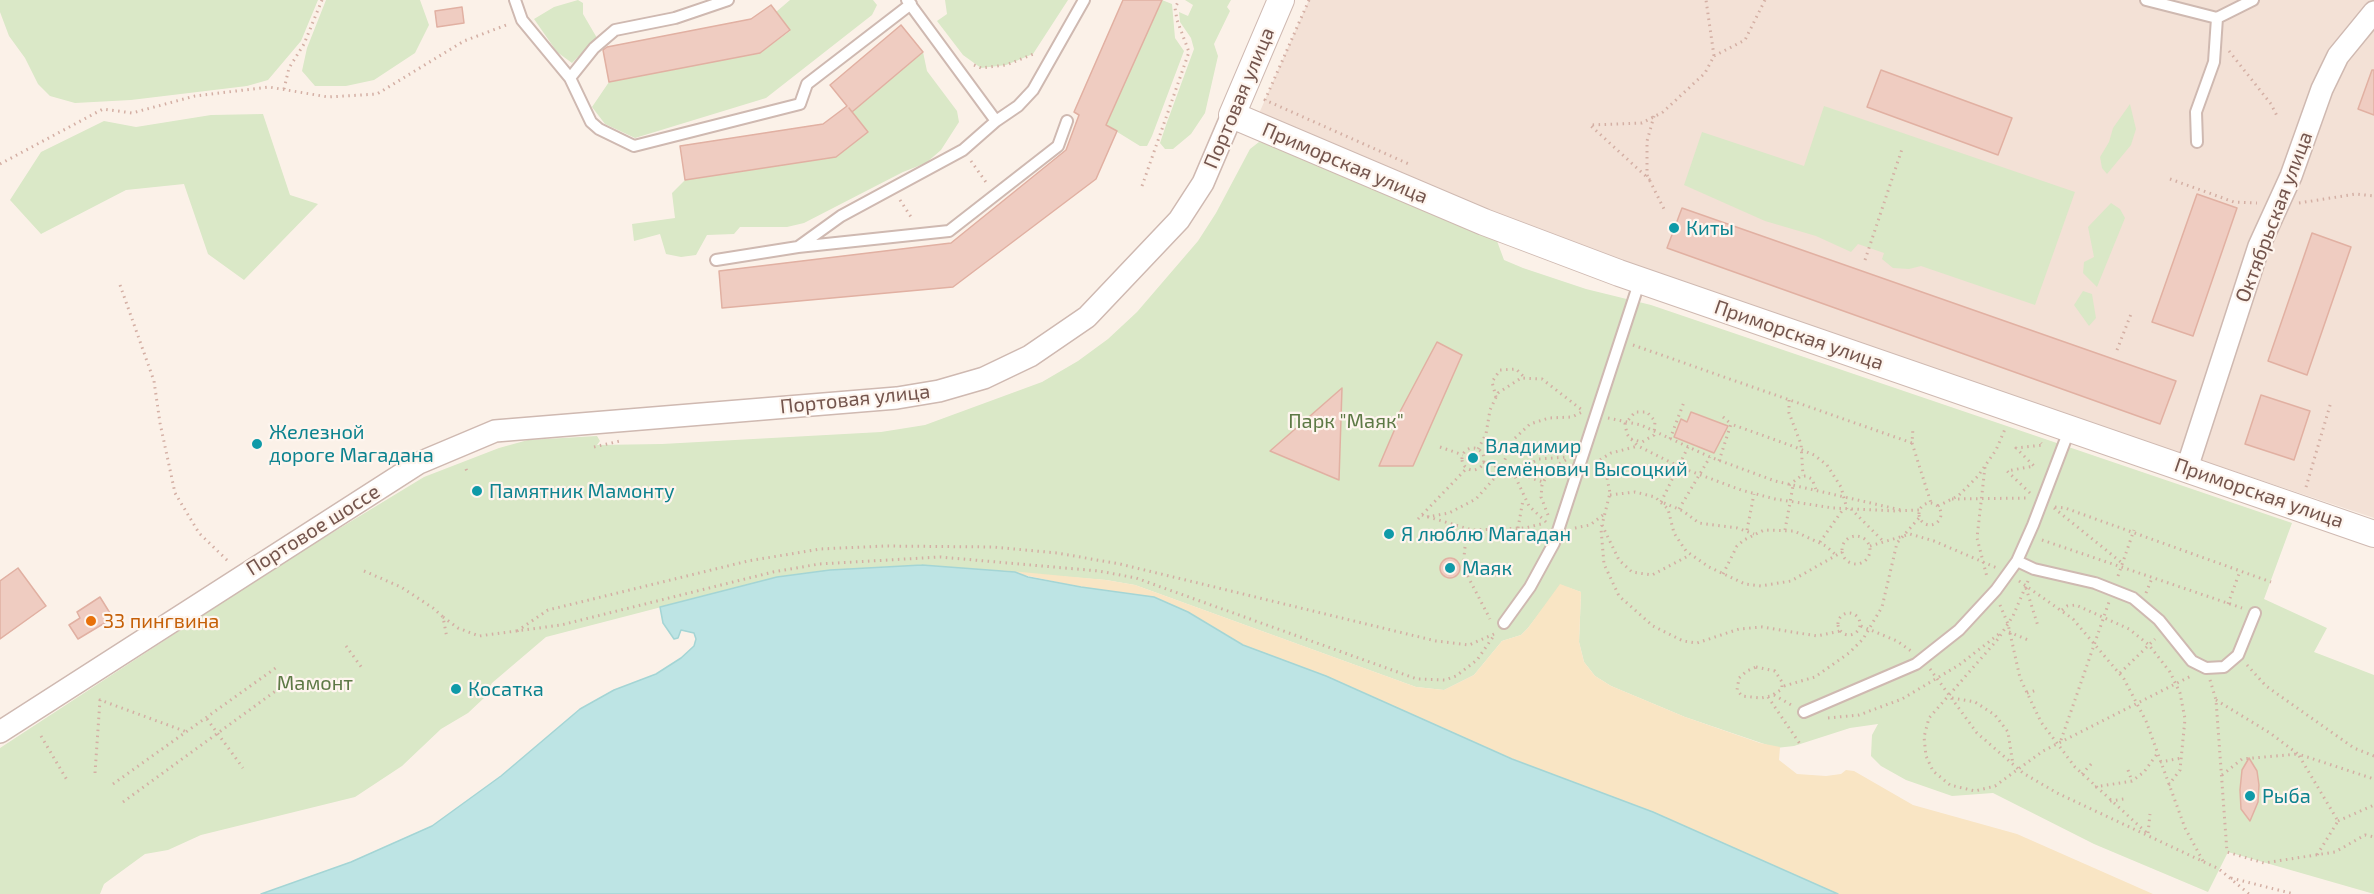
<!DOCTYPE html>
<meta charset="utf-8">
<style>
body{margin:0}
canvas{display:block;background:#fbf1e8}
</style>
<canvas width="2374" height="894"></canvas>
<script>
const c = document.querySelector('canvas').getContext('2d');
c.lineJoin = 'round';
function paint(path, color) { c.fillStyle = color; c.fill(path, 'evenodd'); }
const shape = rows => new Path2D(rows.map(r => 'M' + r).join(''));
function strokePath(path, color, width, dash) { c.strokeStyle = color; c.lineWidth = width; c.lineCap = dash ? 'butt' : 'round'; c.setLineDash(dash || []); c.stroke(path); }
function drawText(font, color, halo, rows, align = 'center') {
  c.font = font + ' "Exo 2",sans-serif'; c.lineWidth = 4.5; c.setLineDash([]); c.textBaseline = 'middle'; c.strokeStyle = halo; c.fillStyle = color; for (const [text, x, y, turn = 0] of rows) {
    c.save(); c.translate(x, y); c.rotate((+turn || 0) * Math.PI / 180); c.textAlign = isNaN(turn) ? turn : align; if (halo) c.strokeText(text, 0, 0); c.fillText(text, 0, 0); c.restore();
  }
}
paint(shape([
 [1309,0,2374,0,2374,518,1689,289,1257,118]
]), '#f3e1d6');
paint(shape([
 [0,0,318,0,301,41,268,80,247,86,131,100,75,103,50,96,38,84,25,58,9,36,0,12],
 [326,0,420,0,429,25,415,53,374,80,346,86,315,86,302,71,307,48],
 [578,0,583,3,583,14,597,38,572,63,557,52,534,19,554,7],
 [790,0,873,0,877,5,872,15,766,98,635,138,605,124,592,107,609,82,760,53,790,31,776,12],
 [945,0,1068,0,1033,54,1006,65,981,68,963,55,937,21,947,14],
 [1162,0,1172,4,1175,38,1184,51,1152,136,1147,146,1140,146,1106,125],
 [1185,0,1231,0,1227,7,1230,11,1214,44,1218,56,1205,113,1191,134,1173,149,1165,149,1160,143,1166,125,1194,49,1191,38,1180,22,1179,12,1188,16,1193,5],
 [923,52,927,71,957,111,959,122,941,150,926,163,903,172,804,223,787,227,740,227,734,234,707,235,696,255,681,257,666,254,660,234,634,241,632,224,675,218,672,193,685,180,836,157,868,132,852,112],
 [2130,104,2136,129,2131,145,2107,174,2102,168,2100,157,2109,142,2113,128],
 [1824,106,2075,192,2035,305,1921,266,1909,269,1893,268,1882,259,1884,253,1858,244,1851,252,1816,236,1765,221,1684,185,1702,132,1804,166],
 [263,114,290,195,318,204,244,280,208,254,184,184,126,190,41,234,10,200,41,152,104,121,136,127,211,115],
 [1259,142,1270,144,1487,234,1497,241,1504,260,1523,268,1586,289,1651,305,2292,523,2264,599,2327,628,2314,652,2374,675,2374,894,2228,852,2208,892,2094,844,1993,793,1952,796,1906,780,1881,766,1871,756,1872,735,1878,724,1850,728,1794,746,1776,748,1685,717,1611,686,1595,676,1584,662,1579,642,1581,592,1561,585,1528,628,1521,635,1502,641,1474,675,1444,690,1416,687,1135,585,1106,580,922,565,830,570,777,577,546,637,492,683,484,698,468,713,441,729,402,766,355,797,201,835,168,850,145,854,104,884,100,894,0,894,0,748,289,559,424,477,499,448,528,440,597,436,600,441,597,445,662,444,881,432,925,425,1042,382,1078,361,1108,339,1137,312,1198,241,1216,213,1250,149],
 [2111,203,2120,209,2125,218,2097,287,2083,273,2084,262,2094,257,2088,227],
 [2083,291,2092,294,2096,318,2089,326,2074,305]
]), '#dae8c7');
paint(shape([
 [1000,570,1106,580,1135,585,1416,687,1444,690,1474,675,1502,641,1521,635,1528,628,1560,584,1581,592,1579,642,1584,662,1595,676,1611,686,1685,717,1760,743,1780,747,1779,760,1797,774,1826,776,1841,774,1846,770,1854,771,1913,805,2017,834,2153,894,1838,894,1653,812,1512,759,1326,676,1243,645,1188,612,1154,597,1081,587]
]), '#f9e5c4');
const water = shape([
 [922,565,1015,572,1028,577,1081,587,1154,597,1188,612,1243,645,1326,676,1512,759,1653,812,1838,894,261,894,351,862,432,826,501,776,580,709,614,690,656,674,681,658,694,646,696,639,694,633,681,630,678,638,674,639,663,623,660,607,777,577,830,570,922,565]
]);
paint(water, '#bde4e4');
strokePath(water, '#a4d5d5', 1.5);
const building = shape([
 [1123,0,1162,0,1106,125,1117,131,1096,179,953,287,722,308,719,271,951,243,1066,150,1079,115,1074,112,1123,0],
 [771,5,790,30,760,53,609,82,603,50,607,47,751,19,771,5],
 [462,7,464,23,437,27,435,11,462,7],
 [901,25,923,52,852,112,849,108,868,132,836,157,685,180,680,146,823,124,847,106,830,85,901,25],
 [1881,70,2012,118,1998,155,1867,107,1881,70],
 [2372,70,2374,70,2374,115,2358,109,2372,70],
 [2197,194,2237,208,2193,336,2152,322,2197,194],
 [1682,208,2176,381,2160,424,1667,248,1682,208],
 [2312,233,2351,247,2307,375,2268,361,2312,233],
 [1437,342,1462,355,1413,466,1379,466,1397,424,1394,423,1437,342],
 [1342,388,1339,480,1270,451,1342,388],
 [2261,395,2310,411,2294,460,2245,444,2261,395],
 [1691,412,1728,426,1714,453,1674,437,1681,419,1687,422,1691,412],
 '1440 568a10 10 0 1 1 20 0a10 10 0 1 1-20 0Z',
 [18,568,46,606,0,639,0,581,18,568],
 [100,597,113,618,78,639,69,625,80,618,77,612,100,597],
 [2249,758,2257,771,2259,785,2258,802,2250,821,2241,809,2240,790,2242,770,2249,758]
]);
paint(building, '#efccc1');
strokePath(building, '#e1b0a2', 1.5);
const service = shape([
 [515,0,522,20,570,78,594,48,615,30,675,18,728,0],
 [907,0,996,121,1018,106,1033,90,1084,0],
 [2146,0,2217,18,2253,0],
 [570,78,591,122,599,129,634,146,800,104,807,84,911,4],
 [2197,142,2196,112,2214,62,2217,18],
 [798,247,949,231,1058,146,1067,121],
 [716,260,798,247,841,216,963,150,996,121],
 [2017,561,2034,569,2095,583,2133,598,2159,620,2192,661,2206,668,2224,667,2238,655,2255,613],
 [1504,623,1530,587,1554,543,1640,280],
 [1804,712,1916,664,1959,630,1996,590,2017,561,2033,525,2070,428]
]);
const minor = shape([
 [2187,468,2259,246,2291,176,2322,89,2338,56,2374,12],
 [0,732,419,463,495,431,897,398,939,391,984,378,1030,356,1087,317,1179,220,1203,183,1232,115]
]);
const tertiary = shape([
 [1281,0,1232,115,1484,222,1619,273,2374,534]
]);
strokePath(service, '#cfb9b1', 14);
strokePath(minor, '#cfb9b1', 24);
strokePath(tertiary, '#cfb9b1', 28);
strokePath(shape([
 [1309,0,1265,100,1411,165],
 [2229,51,2271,104,2278,118],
 [1714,56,1745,40,1765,0],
 [974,65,981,68,1006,65,1036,53],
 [284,89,289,68,304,44,322,0],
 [1654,116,1647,141,1647,175,1665,211],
 [971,161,988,185],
 [0,164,103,109,132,113,195,96,269,87,328,97,377,94,464,41,509,24],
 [2170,179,2234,202,2257,203],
 [1650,180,1590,125,1642,123,1663,112,1705,73,1714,56,1706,0],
 [1142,186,1189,52,1177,20,1175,8,1179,0],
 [900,200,913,220],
 [2299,203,2356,194,2374,196],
 [1865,260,1902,149],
 [120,285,154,381,160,423,175,493,199,533,230,563],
 [1633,345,1912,443,1913,428],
 [2117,350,2131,314],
 [1496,397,1492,382,1500,370,1516,369,1525,378],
 [1789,400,1789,413,1801,444,1803,476],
 [1723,417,1731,424],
 [1608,418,1641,425,1710,457,1775,481,1901,510],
 [1631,439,1642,442,1654,435,1655,421,1647,412,1635,412,1625,424,1627,434,1629,437,1638,446,1682,468,1741,490,1775,499,1833,508,1896,511,1920,510],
 [1670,439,1684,402],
 [1912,443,1931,503],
 [594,447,620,441],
 [1440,447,1463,455],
 '1462 459a11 11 0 1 1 22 0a11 11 0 1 1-22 0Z',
 [1478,449,1486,434,1490,410,1498,393,1521,378,1542,379,1582,410],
 [1719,461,1731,424,1795,447,1814,455,1827,465,1841,487,1847,509],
 [1483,462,1543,482],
 [1595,463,1611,453,1638,446],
 [1595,465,1607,478,1610,493,1601,529,1604,564,1619,596,1653,626,1683,641,1697,643,1739,629,1762,627,1817,636,1840,631],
 [1985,467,1977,538,1987,577],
 [466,469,468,474],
 [1789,485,1801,476,1806,476,1812,479,1817,492],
 [2306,487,2331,402],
 [2030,493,2007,471,2034,466,2016,448,2043,445,2041,443],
 [1610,495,1635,492,1655,497,1668,509,1674,533,1686,551,1709,567,1745,584,1761,586,1791,581,1842,552],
 [1952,499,2030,498],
 [1661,502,1688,447],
 '1919 514a11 11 0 1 1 22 0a11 11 0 1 1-22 0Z',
 [1664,503,1683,511,1699,523,1737,528,1754,534],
 [1938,506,1958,496,1978,476,1996,450,2005,429],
 [2055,507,2065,508,2271,582],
 [2054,508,2122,563],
 [1679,509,1710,457],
 [1851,509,1883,541],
 [1422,515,1472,530,1525,528,1545,523],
 [1548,515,1541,497,1542,485,1550,469,1566,460],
 [1427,517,1449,513,1476,499,1499,473,1514,439,1530,424,1549,418,1572,417,1582,412],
 [1418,519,1467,468],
 [1546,522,1529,506,1513,472,1539,459,1567,457],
 [1602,525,1619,560,1632,572,1652,575,1690,555],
 [1518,528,1523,500],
 [1575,528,1590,525,1603,515],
 [1747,530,1754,494],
 [1785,530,1793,486],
 '1842 550a14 14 0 1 1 28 0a14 14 0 1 1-28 0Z',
 [2042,540,2242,608],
 [1820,542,1844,508],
 [1870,546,1910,534,1934,541,1997,568],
 [1465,547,1463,567,1490,619],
 [364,571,401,587,433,608,443,617,447,638],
 [1723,574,1737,546,1744,540,1764,530,1794,531,1826,546,1836,555],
 [2118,576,2134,530],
 [2019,581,2073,619,2124,679,2146,721,2185,828,2203,861],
 [2028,581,2013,616,1998,639,1929,718,1924,737,1926,756,1933,771,1950,785,1975,791,1995,786,2043,751,2191,676],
 [2026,588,2038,626],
 [2146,593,2152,578],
 [2228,604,2240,571],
 [2000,605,2008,624,2020,678,2041,722,2075,767,2149,835],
 [2062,610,2067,606,2076,605,2129,629,2149,645,2170,672,2180,693,2185,719,2180,770,2168,786],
 '1838 624a11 11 0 1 1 22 0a11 11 0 1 1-22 0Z',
 [443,617,458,628,479,636,561,625,773,572,819,564,940,557,1099,571,1136,578,1417,679,1445,680,1456,676,1477,660,1495,634],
 [1861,626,1897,641,1911,651],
 [517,631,548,610,748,561,820,549,885,546,993,547,1057,553,1120,564,1436,641,1469,645,1494,634],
 [2009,632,2028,640],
 [346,646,362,668],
 [2247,665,2266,686,2354,748,2374,756],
 [1756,667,1775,671,1782,682,1782,689,1771,696,1761,698,1742,696,1737,690,1739,678,1747,671,1756,667],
 [1930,669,1977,733,2023,773,2057,793,2219,869,2249,894],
 [2120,673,2155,639],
 [2210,680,2216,700,2227,852,2264,863,2335,852,2365,835,2374,837],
 [1784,686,1815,677,1849,653,1863,639,1882,607,1897,543,1919,518],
 [2027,693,2037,690],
 [1774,695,1793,706],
 [1768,697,1800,744],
 [1952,698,1975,702,1995,715,2008,732,2013,765],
 [2216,700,2270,733,2298,754,2374,779],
 [1828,718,1859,715,1902,699,1959,665,1999,634],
 [207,719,243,768],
 [41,736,67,780],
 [2061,740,2109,602],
 [2160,762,2182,758],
 [2128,770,2132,781],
 [95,773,100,700,187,732],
 [2082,774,2093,762],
 [2222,775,2242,759,2298,754,2338,821,2317,855],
 [113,784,277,667],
 [2095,787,2132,781,2144,772,2157,754],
 [2110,801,2124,799],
 [123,802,288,682],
 [2338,821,2374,805],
 [2148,833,2150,814],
 [2231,878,2294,894]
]), '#d4afa4', 3, [1.5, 4.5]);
strokePath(service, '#fff', 10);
strokePath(minor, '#fff', 21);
strokePath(tertiary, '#fff', 26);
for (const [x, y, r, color] of [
 [1674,228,6,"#0f9aa8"],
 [257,444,6,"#0f9aa8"],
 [1473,458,6,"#0f9aa8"],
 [477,491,6,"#0f9aa8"],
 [1389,534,6,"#0f9aa8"],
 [1450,568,6,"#0f9aa8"],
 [91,621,6,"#e8710a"],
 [456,689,6,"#0f9aa8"],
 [2250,796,6,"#0f9aa8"]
]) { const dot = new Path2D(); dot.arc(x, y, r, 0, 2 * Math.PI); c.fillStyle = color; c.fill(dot); strokePath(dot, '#fef5ee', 2); }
drawText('20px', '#74554d', '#fef5ee', [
 ["Портовая улица",1239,98,-67],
 ["Приморская улица",1345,163,23],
 ["Октябрьская улица",2274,217,-69],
 ["Приморская улица",1799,335,19],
 ["Портовая улица",855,399,-6],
 ["Приморская улица",2259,493,19],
 ["Портовое шоссе",313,530,-32]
]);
drawText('20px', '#0d838f', '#fef5ee', [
 ["Киты",1686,228],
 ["Железной",269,432],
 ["дороге Магадана",269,455],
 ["Владимир",1485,446],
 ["Семёнович Высоцкий",1485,469],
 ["Памятник Мамонту",489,491],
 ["Я люблю Магадан",1401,534],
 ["Маяк",1462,568],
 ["Косатка",468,689],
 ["Рыба",2262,796]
], 'left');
drawText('20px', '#5d7945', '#fef5ee', [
 ["Парк \"Маяк\"",1346,421],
 ["Мамонт",315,683]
]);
drawText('20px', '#c56008', '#fef5ee', [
 ["33 пингвина",103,621]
], 'left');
</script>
